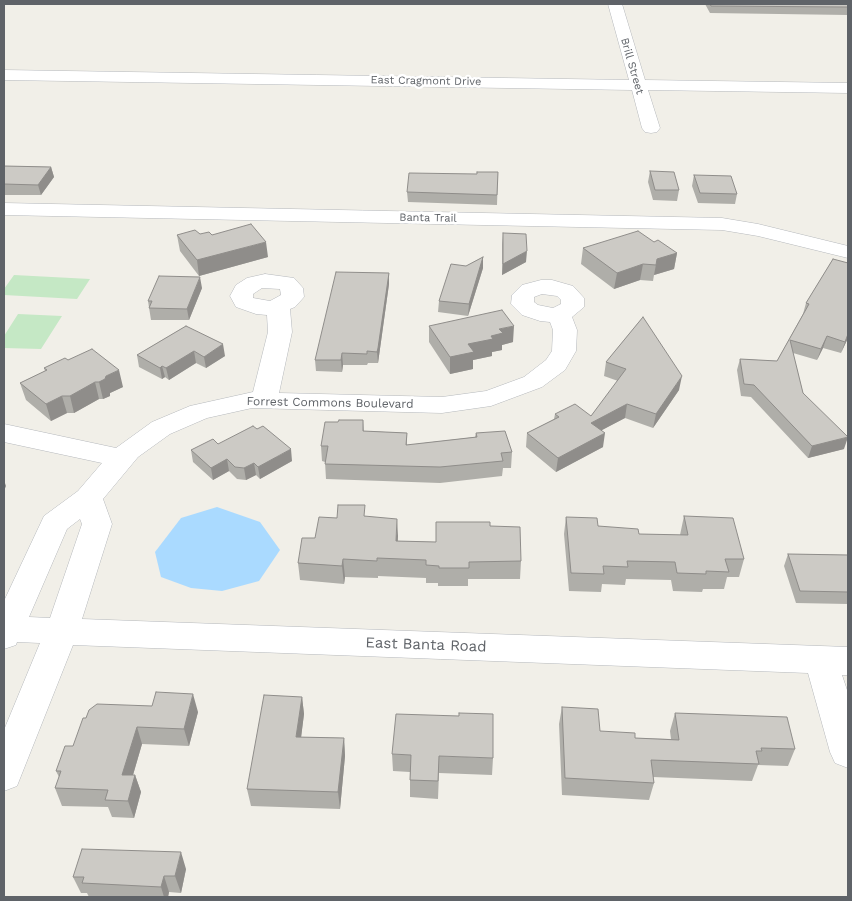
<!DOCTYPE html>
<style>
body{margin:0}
#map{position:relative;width:852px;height:901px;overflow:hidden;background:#f1efe8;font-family:"Work Sans",sans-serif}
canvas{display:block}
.frame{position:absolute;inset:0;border:5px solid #5f6368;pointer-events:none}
</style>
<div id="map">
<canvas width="852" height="901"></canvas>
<div class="frame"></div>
</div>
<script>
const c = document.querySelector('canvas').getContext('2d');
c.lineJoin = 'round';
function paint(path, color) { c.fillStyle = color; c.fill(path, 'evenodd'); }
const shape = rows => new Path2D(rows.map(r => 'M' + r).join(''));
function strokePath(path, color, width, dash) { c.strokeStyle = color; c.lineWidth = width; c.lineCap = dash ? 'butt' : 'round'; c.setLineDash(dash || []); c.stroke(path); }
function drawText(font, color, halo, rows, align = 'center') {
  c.font = font + ' "Work Sans",sans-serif'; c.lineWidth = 5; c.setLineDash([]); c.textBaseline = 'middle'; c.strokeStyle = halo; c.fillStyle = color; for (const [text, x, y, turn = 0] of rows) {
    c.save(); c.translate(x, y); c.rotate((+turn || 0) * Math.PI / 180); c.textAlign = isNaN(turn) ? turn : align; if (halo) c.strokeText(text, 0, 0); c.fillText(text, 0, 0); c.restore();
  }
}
paint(shape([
 [14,275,90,279,77,299,4,295,4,289],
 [18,314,62,316,41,349,4,348,4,336]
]), '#c5e8c5');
paint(shape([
 [217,507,260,522,280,550,259,581,222,591,191,588,161,577,155,552,181,518]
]), '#aadaff');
const minor = shape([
 [608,4,622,4,645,80,848,83,848,93,648,90,660,128,657,132,651,133,645,132,642,128,632,90,4,80,4,70,629,80,608,4],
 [4,203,722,218,758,224,848,246,848,258,758,236,722,230,4,215,4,203],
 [265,274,294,278,303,288,304,297,295,307,290,309,292,332,279,393,442,397,486,391,524,377,546,360,552,351,553,330,550,322,540,321,522,315,511,304,512,295,522,285,541,280,552,280,573,286,584,298,584,307,572,317,577,330,576,351,565,370,542,387,491,406,442,413,252,408,207,418,170,434,138,457,103,499,112,524,82,619,848,647,848,675,842,675,848,693,848,768,835,763,830,752,808,673,73,645,17,786,4,791,4,730,40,643,17,642,16,645,4,649,4,601,44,516,78,491,102,463,4,442,4,424,116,448,152,422,190,406,253,392,268,332,267,315,256,314,236,307,230,296,236,285,247,278,265,274],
 [262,288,280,289,281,295,270,301,253,298,253,294,262,288],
 [542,294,557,296,561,300,561,304,553,308,538,305,534,302,534,297,542,294],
 [80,519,82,524,50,618,29,617,67,529,80,519]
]);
strokePath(minor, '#b5b8bc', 1);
paint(minor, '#fff');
paint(shape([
 [705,4,848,4,848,15,710,13],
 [4,166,51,167,54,177,41,195,4,195],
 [650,171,679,190,677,201,653,200,648,182],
 [498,172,497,205,408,202,407,192,477,174],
 [694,175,737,194,735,204,698,203,692,186],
 [503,233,526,262,502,275,502,244],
 [200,234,212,235,268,257,199,276,180,251,177,235],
 [654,242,677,253,674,269,654,275,653,281,640,280,614,289,581,264,583,248],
 [483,257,483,268,468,316,438,312,439,301,466,266],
 [833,259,848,338,841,353,823,348,817,360,793,353,803,393,844,449,808,458,751,397,741,396,737,370,740,359,777,361,803,314,806,303],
 [389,273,389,284,378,363,368,363,367,365,343,365,342,372,316,371,315,360],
 [202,288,189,320,151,320,148,301],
 [643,317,679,390,653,428,625,418,601,430,603,447,556,472,526,447,527,433,554,419,555,414,591,416,618,381,604,376,606,362],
 [186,326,225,356,206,368,196,363,169,380,165,377,162,379,139,367,137,355],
 [429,326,513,342,502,345,502,350,492,352,492,356,473,360,473,369,450,374,429,342],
 [68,360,123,387,110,393,110,396,103,399,99,399,74,413,67,413,51,421,26,400,20,383,45,371,44,368],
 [363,420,364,431,407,433,407,445,475,437,476,433,512,452,511,468,503,468,502,476,440,483,326,479,325,462,322,461,321,446,338,422],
 [218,444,292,461,260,479,256,475,246,480,237,479,229,471,213,480,193,462,191,450],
 [365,516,398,536,398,541,436,542,490,526,521,561,520,579,468,579,468,586,438,586,438,583,426,583,426,578,378,576,378,578,345,577,344,584,300,580,298,563,315,538,337,518],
 [684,516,744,559,739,577,727,577,724,589,703,589,702,592,673,591,671,580,626,579,625,585,602,584,601,592,569,591,564,534,566,517,598,526,639,534,680,535],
 [788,554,848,555,848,604,796,603,784,566],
 [302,697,304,714,301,737,344,738,345,756,340,809,251,806,247,789],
 [562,707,600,731,635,738,671,739,670,731,675,713,795,749,788,766,758,765,752,781,653,777,654,783,649,800,562,795,559,724],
 [198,712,189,746,142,744,133,775,135,775,141,792,134,818,112,817,108,807,62,806,55,788,59,777,56,771,73,746,86,718],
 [392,754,493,758,492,775,439,773,438,799,410,797,410,772,393,771],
 [186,869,181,893,169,892,168,897,89,897,87,893,81,893,73,877]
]), '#afaea9');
paint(shape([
 [51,167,54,177,41,195,38,185],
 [266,242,268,257,199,276,197,260],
 [527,251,526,262,502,275,503,264],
 [677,253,674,269,654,275,657,259],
 [483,257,483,268,468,316,469,304],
 [643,264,640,280,614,289,617,273],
 [389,273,389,284,378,363,377,352],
 [200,277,202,288,189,320,187,309],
 [514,326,513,342,502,345,502,350,492,352,492,356,473,360,473,369,450,374,450,357,468,344,491,336,499,329],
 [848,334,848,338,841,353,845,342],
 [827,336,823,348,817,360,821,349],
 [223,344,225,356,206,368,204,357],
 [194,351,196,363,169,380,166,368],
 [342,353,343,365,342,372,341,360],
 [162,366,165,377,162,379,160,368],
 [119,370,123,387,110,393,110,396,103,399,99,382,106,376],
 [682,376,679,390,653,428,656,414],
 [95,382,99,399,74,413,70,396],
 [62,396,67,413,51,421,46,404],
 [627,404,625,418,589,437,591,423],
 [605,433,603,447,556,472,558,458],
 [848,437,844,449,808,458,812,446],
 [291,449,292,461,260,479,258,467],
 [227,459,229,471,213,480,211,468],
 [254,463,256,475,246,480,244,468],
 [4,480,6,486,4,491],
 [397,519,398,536,396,558,396,541],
 [343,559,345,577,344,584,342,566],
 [193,694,198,712,189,746,184,729],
 [302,697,304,714,299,754,296,737],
 [137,727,142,744,128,792,122,775],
 [344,738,345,756,340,809,338,792],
 [135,775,141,792,134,818,128,801],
 [181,852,186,869,181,893,175,876],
 [164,876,169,892,168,897,164,897,161,887]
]), '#8f8d8a');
const building = shape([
 [710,4,848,4,848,7,711,6,710,4],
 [4,166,51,167,38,185,4,184,4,166],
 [650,171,674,172,679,190,655,190,650,171],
 [477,172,498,172,497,195,407,192,409,173,477,174,477,172],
 [694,175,731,176,737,194,700,193,694,175],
 [251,224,266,242,197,260,177,235,195,230,200,234,209,232,212,235,251,224],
 [638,231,654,242,658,240,677,253,657,259,656,265,643,264,617,273,583,248,638,231],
 [503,233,526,234,527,251,503,264,503,233],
 [483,257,469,304,439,301,451,264,466,266,483,257],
 [833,259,848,263,848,334,845,342,827,336,821,349,790,340,803,393,848,437,812,446,754,385,744,384,740,359,777,361,809,304,806,303,833,259],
 [336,272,389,273,378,348,377,352,367,351,367,354,342,353,341,360,315,360,336,272],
 [159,276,200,277,187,309,149,308,152,301,148,301,159,276],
 [502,310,514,326,499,329,503,333,491,336,493,339,468,344,474,352,450,357,429,326,502,310],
 [643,317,682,376,656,414,627,404,591,423,605,433,558,458,527,433,559,417,555,414,575,404,591,416,626,369,606,362,643,317],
 [186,326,223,344,204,357,194,351,166,368,162,366,160,368,137,355,186,326],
 [92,349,119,370,106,376,105,379,99,382,95,382,70,396,62,396,46,404,20,383,47,370,44,368,65,358,68,360,92,349],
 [339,420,363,420,363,431,407,433,406,445,477,437,476,433,505,431,512,452,501,453,503,461,440,467,325,464,328,446,321,446,325,422,338,422,339,420],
 [253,426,257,429,263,426,291,449,258,467,254,463,244,468,235,467,227,459,211,468,191,450,213,439,218,444,253,426],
 [338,505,365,505,364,516,397,519,396,541,436,542,436,522,490,522,490,526,520,527,521,561,469,562,469,568,439,568,439,566,426,565,426,560,377,558,377,561,343,559,342,566,298,563,302,538,315,538,319,517,337,518,338,505],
 [684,516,733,518,744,559,725,559,729,572,706,571,706,574,677,573,675,562,627,561,628,567,603,566,604,574,571,573,566,517,597,518,598,526,638,529,639,534,688,535,684,516],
 [788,554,848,555,848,592,800,591,788,554],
 [156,692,193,694,184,729,137,727,122,775,135,775,128,801,105,800,108,790,55,788,61,771,56,771,65,746,73,746,83,718,86,718,89,710,97,704,152,706,156,692],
 [264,695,302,697,296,737,344,738,338,792,247,789,264,695],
 [562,707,598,709,600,731,635,733,635,738,679,740,675,713,787,717,795,749,761,748,762,751,756,751,759,764,651,760,654,783,565,778,562,707],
 [459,713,493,714,493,758,439,756,438,781,410,780,411,755,392,754,396,714,459,716,459,713],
 [82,849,181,852,175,876,164,876,161,887,82,883,84,877,73,877,82,849]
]);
paint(building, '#cccac5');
strokePath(building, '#8f8d8a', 1);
drawText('11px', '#5f6368', '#fff', [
 ["Brill Street",632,66,74],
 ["East Cragmont Drive",426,81,1],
 ["Banta Trail",428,218,1]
]);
drawText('12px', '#5f6368', '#fff', [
 ["Forrest Commons Boulevard",330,403,1]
]);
drawText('15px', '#5f6368', '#fff', [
 ["East Banta Road",426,645,2]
]);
</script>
